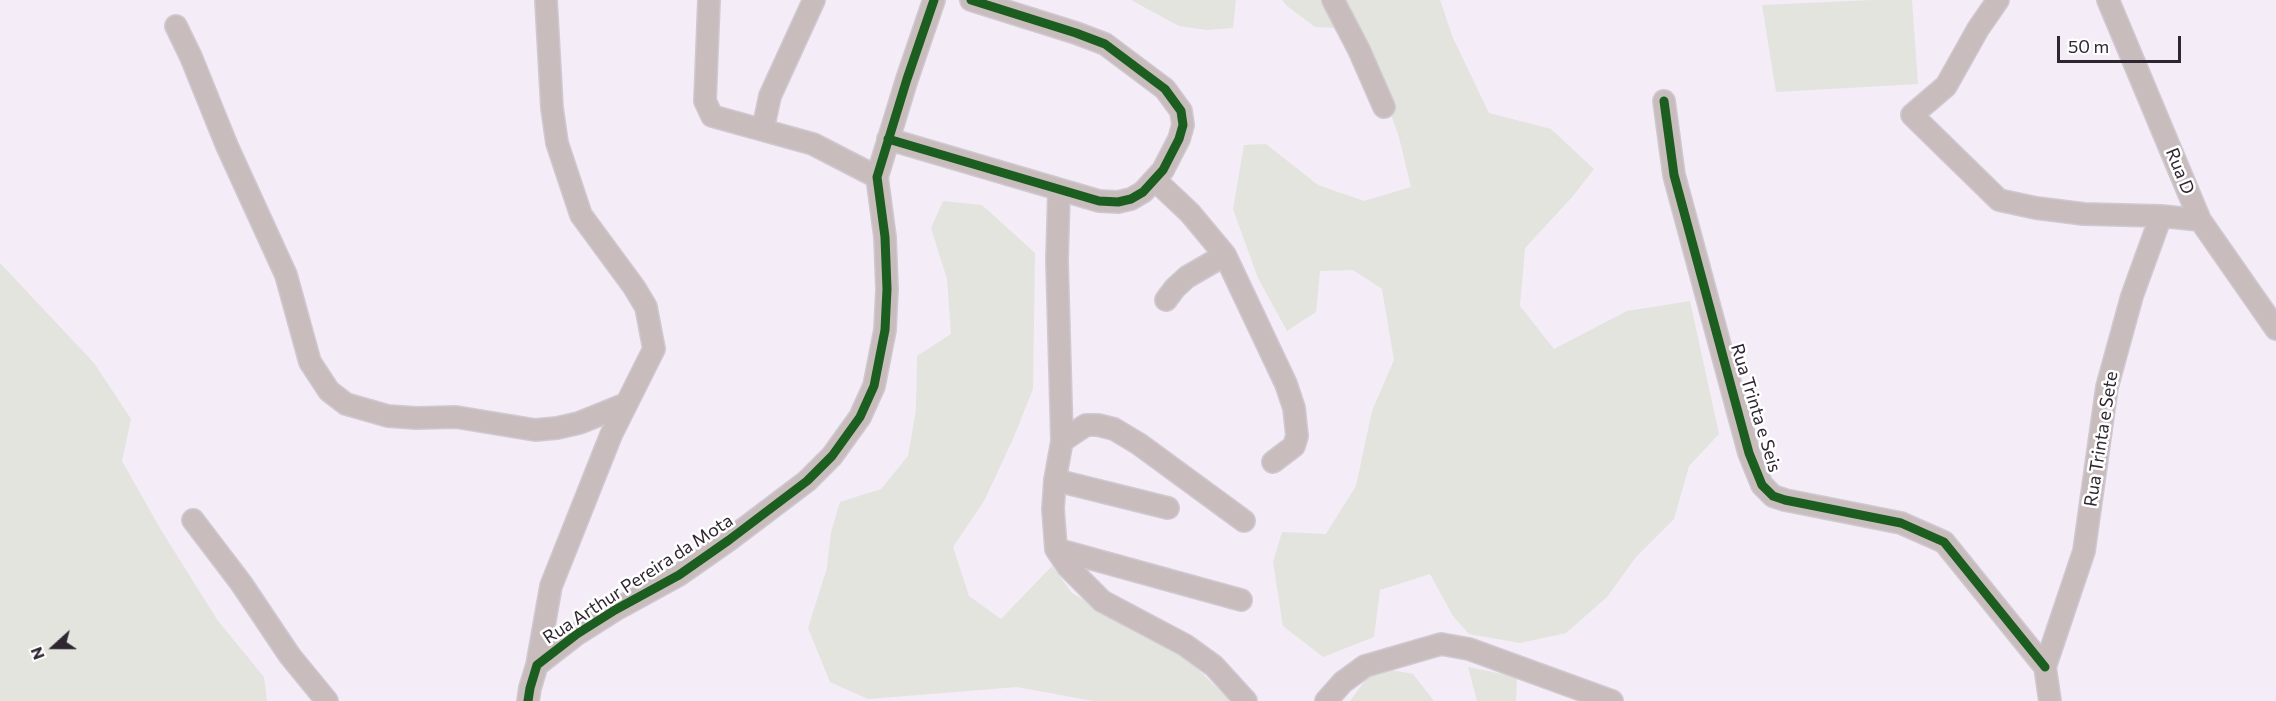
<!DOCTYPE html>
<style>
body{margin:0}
#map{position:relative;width:2276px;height:701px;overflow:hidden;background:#f4ecf7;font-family:Commissioner,sans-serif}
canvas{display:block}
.north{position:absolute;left:24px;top:617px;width:60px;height:60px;-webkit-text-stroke:4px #fff;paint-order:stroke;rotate:249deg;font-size:16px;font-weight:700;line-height:24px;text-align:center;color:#2e2630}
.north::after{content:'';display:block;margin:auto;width:21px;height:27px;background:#2e2630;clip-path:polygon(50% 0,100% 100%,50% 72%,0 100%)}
.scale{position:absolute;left:2057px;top:36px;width:124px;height:27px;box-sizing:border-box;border:3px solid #2e2630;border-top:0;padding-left:8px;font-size:18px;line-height:21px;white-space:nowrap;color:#2e2630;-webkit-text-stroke:4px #fff;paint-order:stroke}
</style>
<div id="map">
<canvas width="2276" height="701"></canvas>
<div class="north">N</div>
<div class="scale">50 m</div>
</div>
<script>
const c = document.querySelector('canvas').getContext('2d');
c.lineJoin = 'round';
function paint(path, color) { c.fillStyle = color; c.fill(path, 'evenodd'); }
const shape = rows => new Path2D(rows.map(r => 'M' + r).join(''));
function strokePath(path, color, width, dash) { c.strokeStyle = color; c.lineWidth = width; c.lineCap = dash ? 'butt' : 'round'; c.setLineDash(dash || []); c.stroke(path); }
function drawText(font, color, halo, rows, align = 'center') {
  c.font = font + ' Commissioner,sans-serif'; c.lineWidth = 5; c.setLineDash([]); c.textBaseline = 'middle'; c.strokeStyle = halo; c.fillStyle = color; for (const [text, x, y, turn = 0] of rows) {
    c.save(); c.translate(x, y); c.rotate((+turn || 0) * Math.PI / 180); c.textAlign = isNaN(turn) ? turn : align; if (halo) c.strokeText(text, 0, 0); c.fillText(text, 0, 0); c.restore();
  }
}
paint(shape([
 [1131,0,1236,0,1233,28,1207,30,1179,26],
 [1282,0,1440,0,1453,38,1489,113,1551,129,1594,169,1573,196,1525,248,1520,306,1554,349,1627,311,1690,301,1719,434,1689,466,1674,519,1636,557,1607,597,1566,633,1520,643,1469,634,1453,616,1430,574,1380,590,1374,637,1323,657,1283,626,1273,562,1282,532,1326,534,1356,486,1372,411,1394,360,1382,289,1353,270,1320,271,1316,312,1287,331,1258,278,1233,209,1244,145,1266,144,1318,185,1364,201,1411,187,1399,137,1361,29,1315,27,1287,6],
 [1872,0,1912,0,1918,84,1776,92,1762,5],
 [943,201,982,205,1035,253,1033,389,1013,439,984,501,953,547,969,596,1001,619,1052,566,1072,593,1136,630,1184,656,1231,701,1093,701,1017,687,868,699,830,682,808,628,827,568,831,532,840,502,881,489,908,456,916,410,917,356,951,334,947,279,931,228],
 [0,263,94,363,131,419,122,461,161,530,218,621,264,677,267,701,0,701],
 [1375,667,1413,674,1434,701,1350,701],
 [1468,667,1517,677,1516,701,1477,701]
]), '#e2e4dd');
const minor = shape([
 [709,0,705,101,712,116,813,144,877,177],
 [1333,0,1359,50,1384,107],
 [1998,0,1978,29,1946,86,1912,115,1999,200,2036,208,2084,214,2161,216],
 [2108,0,2200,220,2276,329],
 [176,26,191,57,227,146,286,275,310,362,329,391,346,404,388,416,416,418,456,417,535,430,557,428,579,423,626,404],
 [1664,101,1674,175,1749,453,1762,485,1773,496,1785,500,1901,523,1944,542,2045,667],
 [763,129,770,96,814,0],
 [888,139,1099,201,1118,202,1131,199,1143,192,1163,170,1179,139,1183,125,1181,111,1165,89,1105,44,1076,33,971,0],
 [1155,180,1190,213,1225,255,1286,384,1294,408,1297,436,1294,446,1273,462],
 [1059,190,1057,261,1062,441],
 [1166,300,1175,288,1187,277,1225,255],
 [1055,480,1168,508],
 [193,520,241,583,290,656,327,701],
 [1244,521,1139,444,1114,429,1098,425,1086,425,1062,441,1055,480,1053,509,1056,549,1068,567,1102,601,1185,645,1214,666,1246,701],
 [1056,549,1241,600],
 [537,665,551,586,611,435,654,349,646,307,634,287,581,215,557,143,552,108,546,0],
 [528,701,530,688,537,665,577,634,615,610,679,575,729,540,807,481,832,456,860,417,874,386,885,330,887,289,885,237,877,177,907,79,934,0],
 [1326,701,1343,682,1365,666,1441,644,1469,649,1612,701],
 [2050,701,2045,667,2084,551,2107,387,2132,296,2161,216,2200,220]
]);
strokePath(minor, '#d0c9d2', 24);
strokePath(minor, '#c8bcbc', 21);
strokePath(shape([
 [1664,101,1674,175,1749,453,1762,485,1773,496,1785,500,1901,523,1944,542,2045,667],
 [888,139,1099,201,1118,202,1131,199,1143,192,1163,170,1179,139,1183,125,1181,111,1165,89,1105,44,1076,33,971,0],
 [528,701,530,688,537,665,577,634,615,610,679,575,729,540,807,481,832,456,860,417,874,386,885,330,887,289,885,237,877,177,907,79,934,0]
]), '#1b5e20', 9);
drawText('18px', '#2e2630', '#fff', [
 ["Rua D",2180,171,68],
 ["Rua Trinta e Seis",1756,408,73],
 ["Rua Trinta e Sete",2101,439,-81],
 ["Rua Arthur Pereira da Mota",638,579,-33]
]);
</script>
